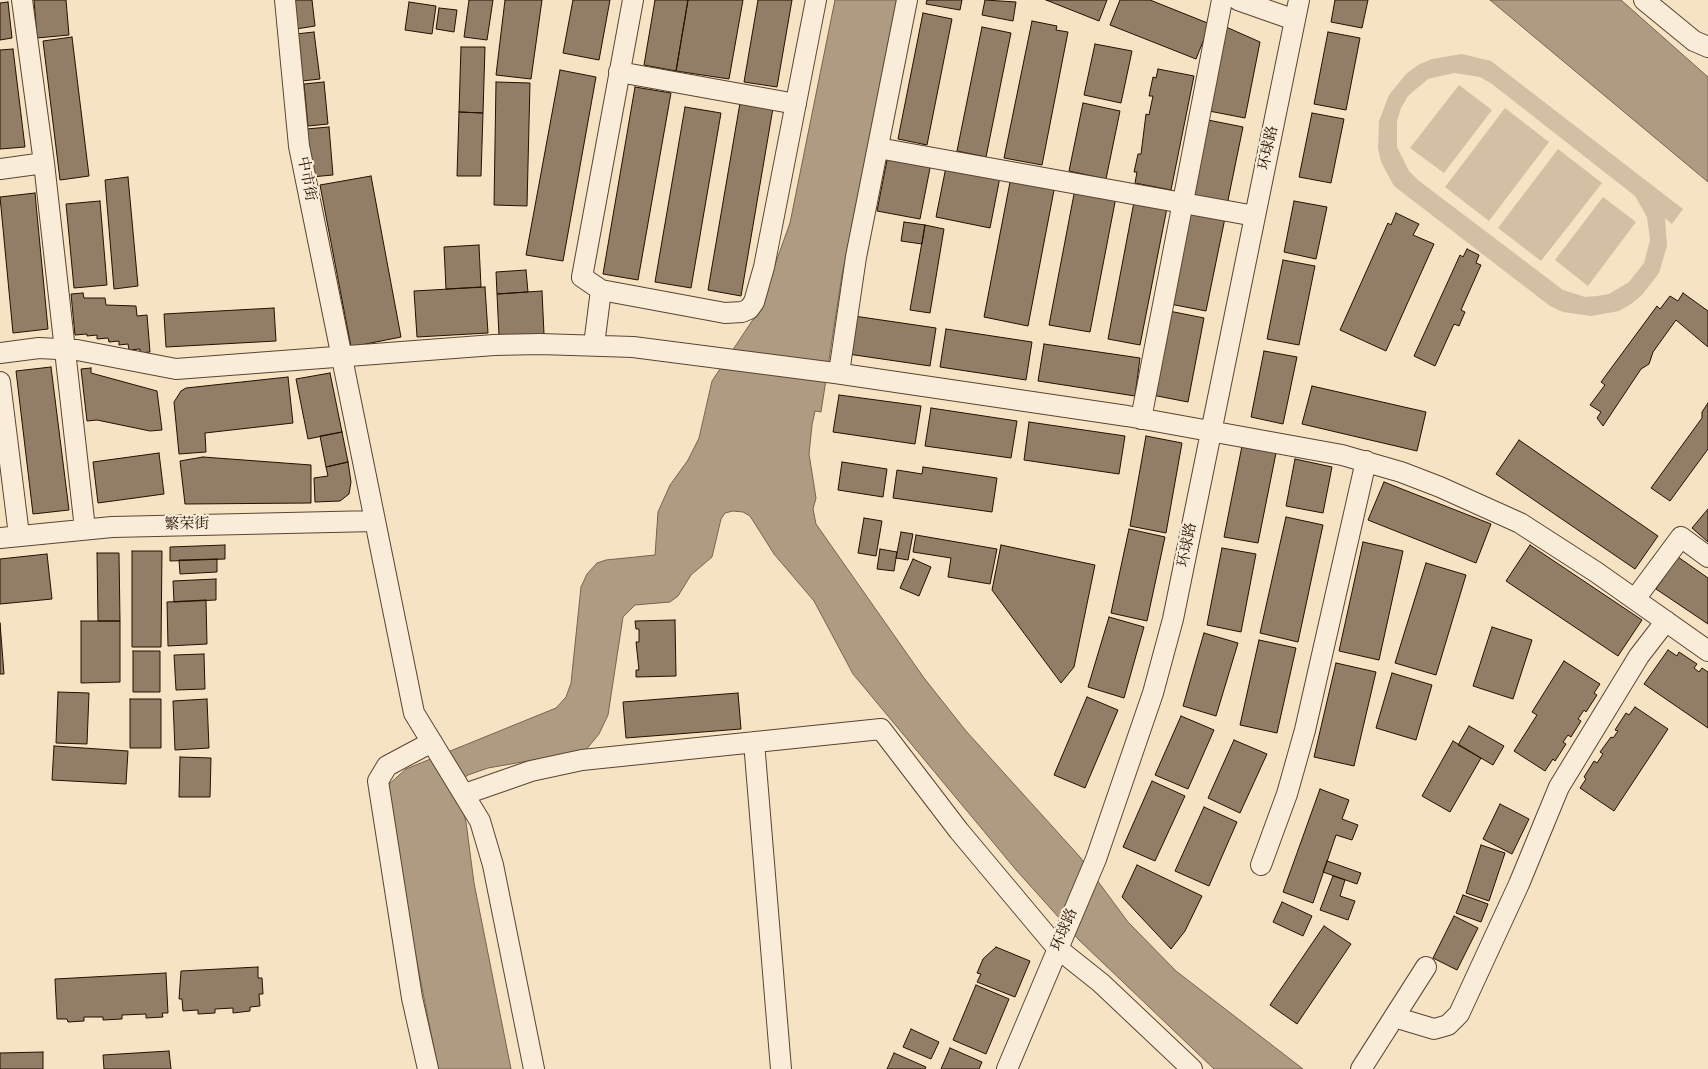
<!DOCTYPE html>
<meta charset="utf-8">
<style>
body{margin:0}
canvas{display:block;background:#f6e3c4}
</style>
<canvas width="1708" height="1069"></canvas>
<script>
const c = document.querySelector('canvas').getContext('2d');
c.lineJoin = 'round';
function paint(path, color) { c.fillStyle = color; c.fill(path, 'evenodd'); }
const shape = rows => new Path2D(rows.map(r => 'M' + r).join(''));
function strokePath(path, color, width, dash) { c.strokeStyle = color; c.lineWidth = width; c.lineCap = dash ? 'butt' : 'round'; c.setLineDash(dash || []); c.stroke(path); }
function drawText(font, color, halo, rows, align = 'center') {
  c.font = font + ' Cardo,"Noto Serif SC",serif'; c.lineWidth = 4.5; c.setLineDash([]); c.textBaseline = 'middle'; c.strokeStyle = halo; c.fillStyle = color; for (const [text, x, y, turn = 0] of rows) {
    c.save(); c.translate(x, y); c.rotate((+turn || 0) * Math.PI / 180); c.textAlign = isNaN(turn) ? turn : align; if (halo) c.strokeText(text, 0, 0); c.fillText(text, 0, 0); c.restore();
  }
}
paint(shape([
 [1462,54,1491,61,1683,209,1672,224,1665,218,1667,246,1659,273,1642,295,1631,304,1619,311,1591,316,1563,312,1550,306,1394,186,1381,162,1378,148,1379,121,1389,95,1406,74,1418,65,1432,59],
 [1454,73,1480,77,1492,84,1635,196,1647,217,1650,240,1644,263,1629,282,1609,294,1597,296,1585,297,1563,290,1418,180,1409,171,1397,147,1397,121,1401,108,1408,96,1428,79],
 [1459,85,1492,110,1444,173,1410,148],
 [1505,108,1549,142,1489,221,1445,187],
 [1558,149,1602,183,1541,261,1498,228],
 [1603,197,1636,222,1588,286,1555,260]
]), '#d3bfa3');
const water = shape([
 [835,0,899,0,842,275,821,412,815,411,812,425,809,454,816,498,813,509,816,524,924,678,966,731,1080,857,1128,922,1176,971,1303,1069,1214,1069,1079,940,1017,871,853,674,814,601,774,554,750,516,743,512,733,511,725,513,721,519,712,557,691,575,678,596,670,602,635,605,623,617,608,715,599,734,585,751,488,768,468,775,456,784,466,822,474,883,511,1069,438,1069,400,876,388,785,406,769,556,708,566,697,571,683,581,587,587,574,597,563,606,560,655,555,658,512,670,485,688,460,699,438,712,381,758,312,790,223,835,0],
 [1490,0,1621,0,1708,77,1708,182,1490,0]
]);
paint(water, '#af9b82');
strokePath(water, '#78634e', 1);
const building = shape([
 [34,0,66,0,69,35,37,38,34,0],
 [293,0,312,0,315,26,296,29,293,0],
 [469,0,493,0,487,40,464,37,469,0],
 [505,0,542,0,531,79,496,75,505,0],
 [573,0,610,0,599,60,563,53,573,0],
 [655,0,688,0,676,71,644,65,655,0],
 [688,0,743,0,729,79,676,71,688,0],
 [758,0,792,0,777,87,744,82,758,0],
 [927,0,962,0,960,10,926,4,927,0],
 [985,0,1016,2,1013,21,982,15,985,0],
 [1046,0,1107,0,1099,21,1046,0],
 [1120,0,1150,0,1210,24,1196,59,1110,25,1120,0],
 [1335,0,1368,0,1362,28,1331,22,1335,0],
 [8,2,12,38,0,40,0,3,8,2],
 [409,2,436,6,432,34,405,30,409,2],
 [439,8,457,10,454,32,436,29,439,8],
 [923,13,952,19,927,145,898,139,923,13],
 [1032,21,1057,26,1056,30,1068,32,1042,165,1004,158,1032,21],
 [982,27,1011,33,986,157,957,151,982,27],
 [1226,27,1260,42,1245,118,1209,111,1226,27],
 [314,32,320,79,302,81,296,34,314,32],
 [1328,32,1360,38,1346,110,1314,104,1328,32],
 [72,37,89,176,60,180,43,41,72,37],
 [1095,44,1132,51,1121,103,1084,95,1095,44],
 [461,47,485,47,483,113,459,112,461,47],
 [13,49,25,147,0,149,0,50,13,49],
 [1158,69,1194,76,1171,190,1135,183,1137,172,1134,172,1138,154,1141,154,1146,114,1149,115,1153,96,1149,96,1153,77,1156,78,1158,69],
 [560,70,596,77,563,261,526,255,560,70],
 [324,82,328,124,308,126,304,84,324,82],
 [496,82,530,83,527,206,494,205,496,82],
 [635,87,671,93,638,280,603,274,635,87],
 [740,103,773,108,741,296,708,290,740,103],
 [1083,103,1120,111,1106,179,1069,171,1083,103],
 [685,107,721,113,691,288,655,282,685,107],
 [459,112,483,113,481,176,457,176,459,112],
 [1312,113,1344,119,1331,183,1299,177,1312,113],
 [1208,120,1243,127,1227,205,1192,199,1208,120],
 [329,127,333,175,311,177,306,129,329,127],
 [888,155,931,163,920,219,877,211,888,155],
 [946,167,1000,177,990,228,936,217,946,167],
 [371,176,401,337,351,347,320,185,371,176],
 [128,177,138,286,114,289,105,180,128,177],
 [1011,177,1055,185,1028,326,984,317,1011,177],
 [1075,189,1116,197,1090,332,1049,325,1075,189],
 [35,193,48,329,13,333,0,197,35,193],
 [100,201,107,285,74,288,66,204,100,201],
 [1294,201,1327,207,1316,259,1284,252,1294,201],
 [1134,202,1167,208,1140,345,1108,339,1134,202],
 [1189,211,1225,218,1206,311,1170,304,1189,211],
 [1396,213,1419,224,1413,235,1434,244,1386,351,1340,330,1388,223,1391,225,1396,213],
 [904,222,925,225,922,244,901,241,904,222],
 [925,225,944,229,930,313,910,310,925,225],
 [479,245,481,287,446,289,444,247,479,245],
 [1467,249,1479,255,1476,263,1481,265,1461,310,1465,312,1459,326,1454,324,1435,366,1414,356,1460,255,1463,257,1467,249],
 [1283,260,1315,266,1299,345,1267,339,1283,260],
 [526,270,528,292,497,294,496,272,526,270],
 [485,287,488,333,417,337,414,291,485,287],
 [542,291,544,334,499,336,497,294,542,291],
 [83,293,84,298,105,298,106,305,136,306,137,316,147,315,150,352,140,353,140,349,129,350,128,344,119,345,119,341,109,342,108,338,97,339,97,335,87,336,87,334,75,335,71,294,83,293],
 [1683,293,1708,311,1708,347,1676,320,1653,352,1649,364,1641,369,1603,426,1597,418,1601,412,1590,405,1605,385,1601,382,1657,306,1660,309,1670,296,1678,301,1683,293],
 [274,308,276,341,166,347,164,314,274,308],
 [1169,311,1204,318,1188,402,1152,395,1169,311],
 [854,316,936,328,930,366,848,354,854,316],
 [946,329,1032,342,1026,380,940,367,946,329],
 [1044,344,1140,358,1135,396,1038,381,1044,344],
 [1264,351,1297,357,1283,424,1251,417,1264,351],
 [51,367,69,510,33,514,16,371,51,367],
 [91,368,91,373,157,391,162,430,150,431,97,420,87,421,81,369,91,368],
 [330,373,342,432,308,439,296,379,330,373],
 [288,377,293,423,205,433,206,452,179,454,174,402,181,391,186,388,288,377],
 [1312,386,1426,412,1417,451,1302,424,1312,386],
 [839,395,921,406,915,444,833,432,839,395],
 [1708,403,1708,449,1670,501,1651,488,1702,418,1702,412,1708,403],
 [931,408,1017,421,1011,458,925,446,931,408],
 [1029,422,1125,436,1119,474,1024,460,1029,422],
 [342,432,348,462,326,467,320,436,342,432],
 [1146,436,1182,443,1166,533,1130,526,1146,436],
 [1519,440,1658,536,1635,569,1496,474,1519,440],
 [1242,446,1276,453,1258,543,1224,537,1242,446],
 [159,453,164,494,98,503,93,462,159,453],
 [203,457,311,465,311,503,185,504,180,461,203,457],
 [1295,459,1332,467,1323,513,1286,506,1295,459],
 [348,462,351,482,349,494,340,501,315,502,314,478,328,476,326,467,348,462],
 [842,462,887,469,883,497,838,490,842,462],
 [923,467,997,478,992,512,893,498,897,470,922,474,923,467],
 [1384,482,1491,524,1476,563,1368,520,1384,482],
 [1708,509,1708,542,1692,528,1708,509],
 [1286,517,1323,525,1298,642,1260,633,1286,517],
 [864,518,882,521,876,556,858,553,864,518],
 [1129,529,1165,537,1147,621,1111,613,1129,529],
 [901,532,913,534,908,560,896,558,901,532],
 [916,535,997,549,990,584,948,577,951,558,913,552,916,535],
 [1363,542,1403,551,1379,660,1339,651,1363,542],
 [225,545,225,559,170,561,170,547,225,545],
 [1001,545,1095,565,1074,667,1061,683,992,590,1001,545],
 [1530,545,1642,620,1618,656,1506,581,1530,545],
 [1222,548,1256,554,1241,632,1207,625,1222,548],
 [880,549,897,552,894,571,877,569,880,549],
 [132,551,162,551,161,647,132,647,132,551],
 [97,553,119,553,120,621,98,621,97,553],
 [47,554,52,599,0,604,0,559,47,554],
 [1678,557,1708,578,1708,624,1656,589,1678,557],
 [217,559,217,572,180,574,179,560,217,559],
 [913,559,931,567,919,596,900,588,913,559],
 [1426,563,1466,575,1436,675,1395,663,1426,563],
 [216,579,216,600,174,602,173,581,216,579],
 [206,600,207,644,168,646,167,602,206,600],
 [1109,617,1144,627,1124,698,1088,687,1109,617],
 [675,620,676,676,636,677,636,670,639,670,636,642,639,642,639,629,636,629,635,621,675,620],
 [81,621,120,621,120,682,81,683,81,621],
 [0,623,4,674,0,674,0,623],
 [1492,627,1532,640,1513,699,1473,686,1492,627],
 [1204,633,1238,643,1216,716,1183,706,1204,633],
 [1259,640,1296,648,1277,733,1240,725,1259,640],
 [1668,650,1677,656,1679,652,1697,664,1694,668,1699,672,1702,668,1708,672,1708,728,1644,684,1668,650],
 [133,651,160,651,160,692,133,692,133,651],
 [204,654,205,689,176,690,174,655,204,654],
 [1564,661,1600,684,1594,693,1597,695,1586,712,1584,710,1578,719,1581,721,1571,737,1568,735,1563,742,1566,744,1555,761,1553,759,1545,771,1514,751,1537,715,1532,712,1564,661],
 [1336,663,1376,672,1354,766,1314,757,1336,663],
 [1392,673,1432,685,1416,740,1376,728,1392,673],
 [58,692,89,693,87,744,56,743,58,692],
 [738,693,741,729,626,738,623,702,738,693],
 [1087,697,1118,710,1085,788,1054,775,1087,697],
 [130,699,161,699,161,748,130,748,130,699],
 [207,699,209,748,175,750,173,701,207,699],
 [1635,707,1668,729,1614,811,1580,788,1586,779,1584,777,1594,761,1597,763,1603,754,1600,752,1611,737,1613,738,1618,731,1615,730,1626,713,1629,715,1635,707],
 [1181,716,1214,730,1188,789,1155,775,1181,716],
 [1469,726,1504,746,1493,765,1458,745,1469,726],
 [1234,740,1267,754,1240,813,1208,798,1234,740],
 [1453,741,1481,758,1450,812,1422,796,1453,741],
 [54,746,128,751,126,784,52,780,54,746],
 [180,757,211,758,210,797,179,797,180,757],
 [1152,781,1185,796,1155,861,1123,847,1152,781],
 [1320,789,1349,800,1342,819,1358,825,1352,840,1336,835,1313,903,1283,892,1320,789],
 [1500,804,1529,819,1512,854,1483,839,1500,804],
 [1204,807,1237,822,1209,886,1175,871,1204,807],
 [1481,845,1505,853,1489,901,1466,893,1481,845],
 [1327,861,1361,873,1357,884,1323,872,1327,861],
 [1137,865,1202,896,1185,931,1171,949,1122,897,1137,865],
 [1333,876,1345,880,1340,896,1355,901,1348,920,1320,910,1333,876],
 [1463,895,1488,904,1481,922,1456,913,1463,895],
 [1282,902,1312,916,1303,936,1273,922,1282,902],
 [1454,916,1478,928,1457,970,1433,958,1454,916],
 [1324,926,1351,944,1297,1024,1270,1005,1324,926],
 [996,947,1030,961,1015,997,977,982,981,974,977,973,983,959,996,947],
 [258,967,258,978,262,978,263,994,259,994,260,1006,250,1007,250,1011,233,1013,233,1008,215,1009,215,1013,198,1014,198,1010,183,1011,182,999,179,999,181,971,258,967],
 [166,973,168,1013,162,1013,163,1017,146,1018,146,1014,122,1015,122,1019,103,1020,103,1017,84,1017,84,1021,68,1022,67,1019,57,1019,55,979,166,973],
 [976,985,1009,999,986,1054,953,1040,976,985],
 [911,1029,939,1042,931,1059,903,1047,911,1029],
 [950,1048,982,1062,979,1069,941,1069,950,1048],
 [169,1051,171,1069,104,1069,103,1055,169,1051],
 [43,1052,43,1069,0,1069,0,1053,43,1052],
 [894,1053,926,1067,925,1069,887,1069,894,1053]
]);
paint(building, '#927d66');
strokePath(building, '#260f01', 1);
const minor = shape([
 [22,0,44,163,85,529],
 [285,0,299,146,414,713,480,821,493,865,534,1069],
 [633,0,582,277,601,290,725,313,742,312,749,309,754,302,764,267,816,0],
 [1238,0,1295,20],
 [1644,0,1694,41,1708,47],
 [619,72,796,104],
 [878,148,1255,216],
 [0,169,44,163],
 [594,345,601,290],
 [0,353,39,348,77,350,176,369,494,345,540,344,633,347,835,373,1127,416,1342,455,1401,472,1440,487,1520,523,1596,572,1708,651],
 [839,373,856,257,907,0],
 [0,382,19,535],
 [1141,419,1222,0],
 [0,538,112,527,375,521],
 [1635,599,1681,537,1708,557],
 [754,742,781,1069],
 [465,794,531,771,582,760,881,729,959,831,1057,948,1101,983,1192,1069],
 [1261,865,1287,794,1305,730,1366,461],
 [1394,1017,1434,1029,1448,1025,1459,1014,1519,884,1559,787,1639,656,1666,621],
 [428,1069,412,998,378,781,387,766,432,742],
 [1007,1069,1096,859,1153,693,1173,619,1299,0],
 [1361,1069,1426,967]
]);
strokePath(minor, '#5a4432', 22);
strokePath(minor, '#f9edd9', 20);
drawText('15px', '#260f01', '#f9edd9', [
 ["环球路",1269,148,-78],
 ["中市街",306,179,79],
 ["繁荣街",187,525,-1],
 ["环球路",1188,545,-79],
 ["环球路",1065,930,-67]
]);
</script>
